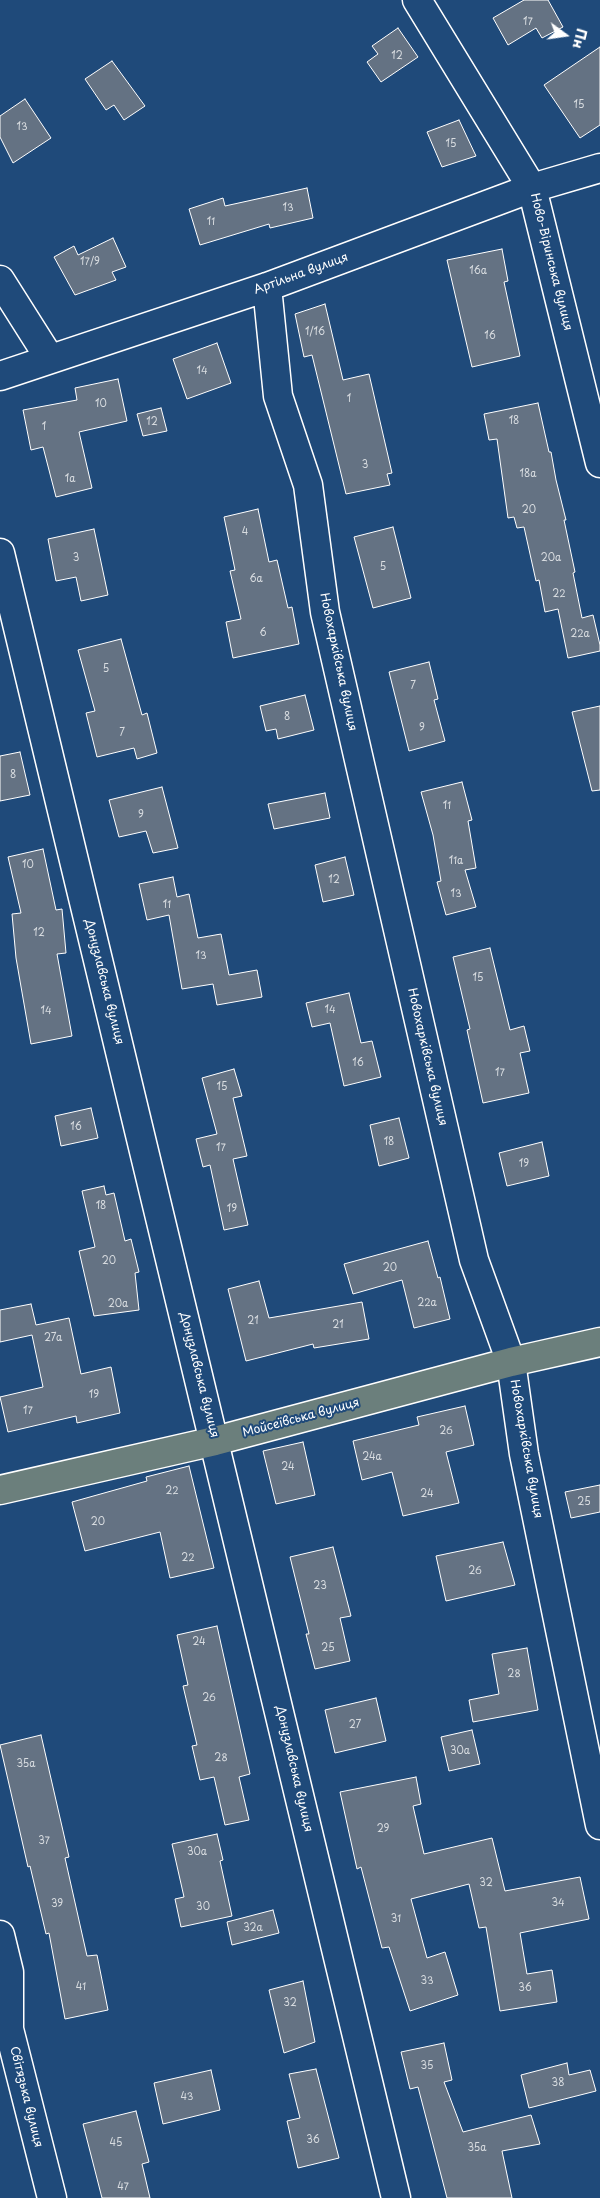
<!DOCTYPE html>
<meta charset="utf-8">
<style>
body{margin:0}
#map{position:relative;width:600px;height:2198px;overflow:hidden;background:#1f4a7a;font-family:"Playpen Sans",sans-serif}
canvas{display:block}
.north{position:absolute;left:540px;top:10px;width:50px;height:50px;-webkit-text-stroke:4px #1f4a7a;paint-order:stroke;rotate:104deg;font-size:14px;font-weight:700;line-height:20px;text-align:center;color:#fff}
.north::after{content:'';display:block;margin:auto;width:18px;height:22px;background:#fff;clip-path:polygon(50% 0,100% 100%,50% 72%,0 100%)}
</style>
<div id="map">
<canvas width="600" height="2198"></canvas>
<div class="north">Пн</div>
</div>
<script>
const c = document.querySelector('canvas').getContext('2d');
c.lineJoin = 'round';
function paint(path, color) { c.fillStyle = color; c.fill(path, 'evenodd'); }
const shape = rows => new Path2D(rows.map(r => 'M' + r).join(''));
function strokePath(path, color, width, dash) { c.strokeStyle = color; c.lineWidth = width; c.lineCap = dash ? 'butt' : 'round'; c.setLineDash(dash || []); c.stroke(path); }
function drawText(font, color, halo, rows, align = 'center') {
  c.font = font + ' "Playpen Sans",sans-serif'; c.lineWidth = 4; c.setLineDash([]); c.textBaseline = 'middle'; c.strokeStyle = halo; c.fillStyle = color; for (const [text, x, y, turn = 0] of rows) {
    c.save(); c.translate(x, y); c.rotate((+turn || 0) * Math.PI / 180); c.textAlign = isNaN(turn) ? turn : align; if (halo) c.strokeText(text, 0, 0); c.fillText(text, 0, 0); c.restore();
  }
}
const building = shape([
 [524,0,548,0,563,27,542,38,536,28,508,45,493,18,524,0],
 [398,28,418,57,381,82,367,62,378,54,372,46,398,28],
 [600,47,600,125,580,138,544,85,600,47],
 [112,61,145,106,124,120,114,105,106,110,85,79,112,61],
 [25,99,51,138,13,163,0,137,0,116,25,99],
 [459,120,476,156,442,167,427,132,459,120],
 [307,188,313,218,270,228,269,224,200,245,189,209,223,198,225,206,307,188],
 [113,238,126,267,112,272,116,280,75,295,54,257,74,246,78,255,113,238],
 [502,249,508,281,504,282,520,356,472,367,447,260,502,249],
 [325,304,343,380,369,374,392,473,387,474,390,485,346,494,312,355,304,357,295,314,325,304],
 [217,343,231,383,187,399,173,359,217,343],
 [118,379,127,421,79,432,92,488,56,497,43,447,31,450,23,410,77,400,75,388,118,379],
 [538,403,549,452,551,452,556,480,566,520,564,520,575,572,573,573,582,618,593,615,600,645,600,651,568,658,558,609,545,612,539,580,536,581,524,527,517,528,514,517,508,518,497,439,489,440,484,414,538,403],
 [161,408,167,431,143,436,137,414,161,408],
 [258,509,269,562,277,560,288,608,292,607,299,644,233,658,226,622,241,619,230,571,235,570,224,517,258,509],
 [393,527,411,598,373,608,354,537,393,527],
 [94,529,108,595,81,601,76,577,56,581,48,539,94,529],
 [121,639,142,715,147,713,157,753,137,759,134,748,97,757,86,713,95,711,78,650,121,639],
 [429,662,438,699,434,700,445,741,409,751,389,672,429,662],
 [305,695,314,730,278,739,276,729,266,731,260,706,305,695],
 [600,706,600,790,592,791,572,712,600,706],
 [20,752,30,795,0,801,0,756,20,752],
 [462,782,472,820,468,821,476,868,465,870,476,907,446,915,437,882,441,881,433,835,421,792,462,782],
 [162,787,178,848,153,853,146,831,119,837,109,800,162,787],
 [325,793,330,818,274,829,268,804,325,793],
 [43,849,56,910,62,909,66,953,57,954,72,1036,31,1044,16,958,12,914,21,913,8,857,43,849],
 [345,857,354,895,323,902,315,865,345,857],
 [173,877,177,897,189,894,198,938,221,934,229,975,257,970,262,997,217,1005,213,984,182,989,169,915,147,920,139,884,173,877],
 [490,948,510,1030,524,1026,530,1051,520,1053,529,1093,483,1103,467,1030,470,1029,453,957,490,948],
 [349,993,361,1043,372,1041,381,1077,344,1086,330,1023,312,1027,306,1003,349,993],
 [234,1069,242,1096,233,1098,247,1156,233,1159,248,1225,224,1230,210,1165,203,1167,196,1139,217,1134,202,1078,234,1069],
 [91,1108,98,1138,61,1146,55,1116,91,1108],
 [399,1118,409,1158,379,1166,370,1125,399,1118],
 [542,1142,549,1176,507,1186,499,1153,542,1142],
 [104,1186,106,1195,114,1193,125,1241,131,1239,139,1272,135,1273,139,1310,94,1316,79,1251,95,1247,82,1191,104,1186],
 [428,1241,438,1278,440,1277,450,1319,414,1328,402,1280,353,1294,344,1264,428,1241],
 [259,1281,269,1318,362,1302,369,1339,314,1348,313,1344,246,1361,228,1289,259,1281],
 [31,1304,36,1325,69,1318,81,1374,111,1367,120,1413,77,1423,76,1416,8,1432,0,1397,43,1387,32,1335,0,1342,0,1310,31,1304],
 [465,1406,474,1445,446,1452,459,1503,403,1516,392,1472,362,1480,353,1441,419,1425,417,1417,465,1406],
 [303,1442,315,1495,276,1504,263,1451,303,1442],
 [189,1466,214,1568,170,1578,160,1532,85,1551,72,1502,147,1481,146,1477,189,1466],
 [600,1485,600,1512,571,1518,565,1492,600,1485],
 [503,1542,515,1585,446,1601,436,1556,503,1542],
 [333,1547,351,1616,340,1618,350,1661,315,1669,306,1634,309,1634,290,1557,333,1547],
 [217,1626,250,1774,239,1777,249,1820,225,1825,214,1777,200,1780,192,1746,197,1745,183,1686,188,1685,177,1635,217,1626],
 [527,1648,538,1710,473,1722,469,1700,499,1694,492,1654,527,1648],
 [376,1698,386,1741,335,1753,325,1710,376,1698],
 [472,1730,480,1764,449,1771,441,1737,472,1730],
 [41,1735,69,1857,65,1858,87,1956,97,1955,108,2010,65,2019,49,1933,46,1934,30,1866,28,1867,0,1745,41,1735],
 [416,1777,421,1804,413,1806,424,1854,492,1838,505,1891,580,1877,589,1919,520,1933,527,1974,552,1970,557,2002,500,2011,486,1927,479,1928,469,1884,411,1899,427,1958,445,1952,458,1995,410,2011,389,1947,382,1948,361,1867,357,1869,340,1792,416,1777],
 [217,1834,223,1860,220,1861,232,1916,181,1927,175,1899,184,1897,172,1844,217,1834],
 [273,1910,279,1933,232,1945,227,1922,273,1910],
 [303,1981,315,2042,284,2053,269,1990,303,1981],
 [444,2043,452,2080,444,2082,463,2132,531,2115,540,2144,502,2151,512,2198,447,2198,418,2087,410,2089,401,2052,444,2043],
 [567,2063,569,2075,590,2070,596,2091,529,2108,521,2075,567,2063],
 [316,2069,339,2158,298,2168,287,2121,300,2118,289,2074,316,2069],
 [211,2070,220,2110,163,2124,154,2083,211,2070],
 [136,2111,149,2162,142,2164,150,2198,102,2198,83,2124,136,2111]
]);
paint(building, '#647283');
strokePath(building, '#fff', 1);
const minor = shape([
 [417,0,532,188,600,463],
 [0,280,50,359],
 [267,287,278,396,308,485,325,612,474,1260,511,1362,524,1454,600,1825],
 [0,376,267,287,532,188,600,168],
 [0,553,396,2198],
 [0,1935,9,1972,9,2029,52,2198]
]);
const major = shape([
 [0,1490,215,1441,511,1362,600,1342]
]);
strokePath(minor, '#fff', 31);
strokePath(major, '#fff', 31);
strokePath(minor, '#1f4a7a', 28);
strokePath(major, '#6b7f7c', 28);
drawText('10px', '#d8dce0', null, [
 ["17",528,22],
 ["12",397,56],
 ["15",579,105],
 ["13",22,127],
 ["15",451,144],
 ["13",288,208],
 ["11",211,222],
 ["17/9",90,262],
 ["16а",478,271],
 ["1/16",315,332],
 ["16",490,336],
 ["14",202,371],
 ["1",349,399],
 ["10",101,404],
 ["18",514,421],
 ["12",152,422],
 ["1",44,427],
 ["3",365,465],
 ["18а",528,474],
 ["1а",70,479],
 ["20",529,510],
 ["4",245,532],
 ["3",76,558],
 ["20а",551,558],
 ["5",383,567],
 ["6а",256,579],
 ["22",559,594],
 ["6",263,633],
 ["22а",580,634],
 ["5",106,669],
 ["7",413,686],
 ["8",287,717],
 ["9",422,728],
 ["7",122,733],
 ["8",13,775],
 ["11",447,806],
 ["9",141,815],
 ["11а",456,861],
 ["10",28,865],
 ["12",334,880],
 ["13",456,894],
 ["11",167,905],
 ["12",39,933],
 ["13",201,956],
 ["15",478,978],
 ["14",330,1010],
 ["14",46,1011],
 ["16",358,1063],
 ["17",500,1073],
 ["15",222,1087],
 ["16",76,1127],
 ["18",389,1142],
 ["17",221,1148],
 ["19",524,1164],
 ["18",101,1206],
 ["19",232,1209],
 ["20",109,1261],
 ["20",390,1268],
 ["22а",427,1303],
 ["20а",118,1304],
 ["21",253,1321],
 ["21",338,1325],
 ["27а",53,1338],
 ["19",94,1395],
 ["17",28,1411],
 ["26",446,1431],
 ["24а",372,1457],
 ["24",288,1467],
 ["22",172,1491],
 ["24",427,1494],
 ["25",584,1502],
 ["20",98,1522],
 ["22",188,1558],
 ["26",475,1571],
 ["23",320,1586],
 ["24",199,1642],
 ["25",328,1648],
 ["28",514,1674],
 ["26",209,1698],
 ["27",355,1725],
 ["30а",460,1751],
 ["28",221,1758],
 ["35а",26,1764],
 ["29",383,1829],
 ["37",44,1841],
 ["30а",197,1852],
 ["32",486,1883],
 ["34",558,1903],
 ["39",57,1904],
 ["30",203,1907],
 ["31",396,1919],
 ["32а",253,1928],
 ["33",427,1981],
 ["41",81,1987],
 ["36",525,1988],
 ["32",290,2003],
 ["35",427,2066],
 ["38",558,2083],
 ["43",187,2097],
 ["36",313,2140],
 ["45",116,2143],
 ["35а",477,2148],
 ["47",123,2187]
]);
drawText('12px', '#fff', '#1f4a7a', [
 ["Ново-Віринська вулиця",551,262,76],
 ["Артільна вулиця",301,274,-20],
 ["Новохарківська вулиця",338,662,78],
 ["Донузлавська вулиця",104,982,76],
 ["Новохарківська вулиця",427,1057,77],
 ["Донузлавська вулиця",199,1375,76],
 ["Мойсеївська вулиця",301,1418,-15],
 ["Новохарківська вулиця",526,1449,80],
 ["Донузлавська вулиця",294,1769,77],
 ["Світязька вулиця",26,2097,76]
]);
</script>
